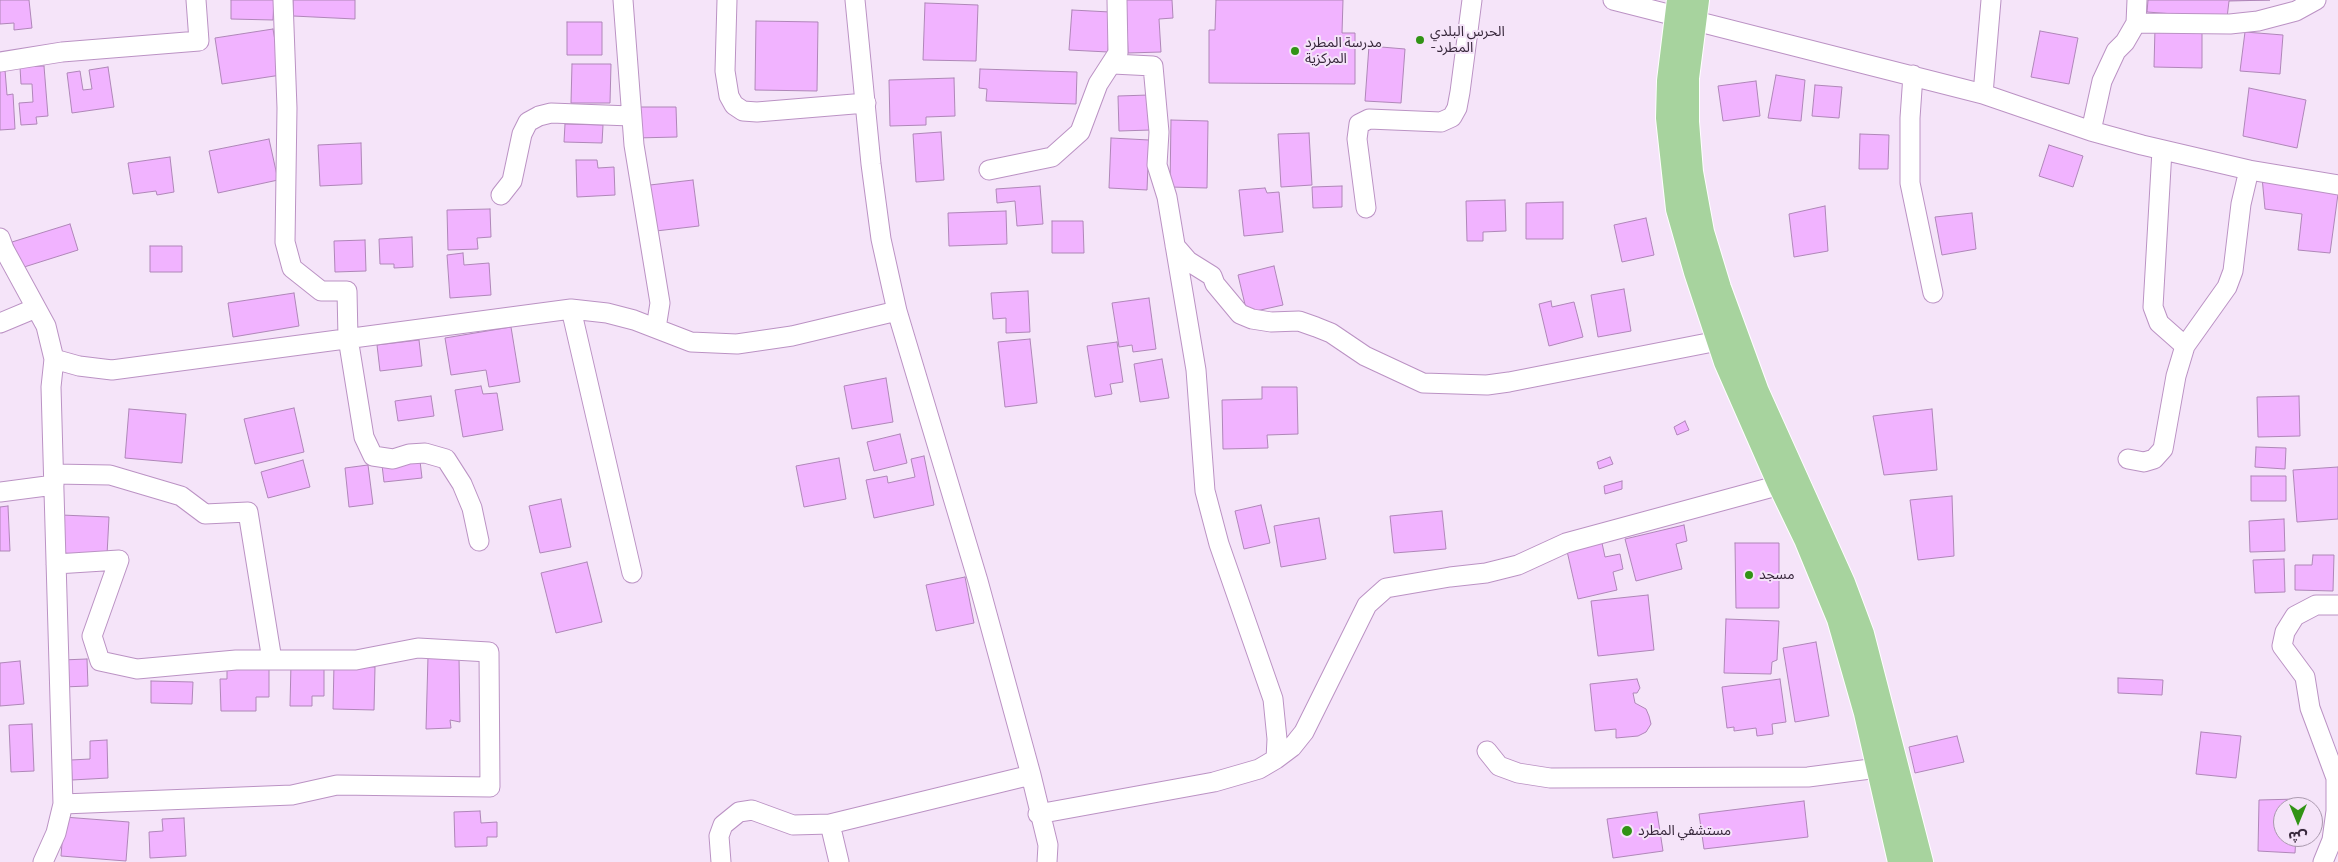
<!DOCTYPE html>
<meta charset="utf-8">
<style>
body{margin:0}
#map{position:relative;width:2338px;height:862px;overflow:hidden;background:#f5e4f9;font-family:Bitter,"Noto Sans Arabic",serif}
canvas{display:block}
.north{position:absolute;left:2273px;top:797px;width:50px;height:50px;box-sizing:border-box;background:#f5e4f9;border:1px solid #a998ad;border-radius:50%;rotate:180deg;font-size:14px;font-weight:700;line-height:20px;text-align:center;color:#36263a}
.north::after{content:'';display:block;margin:auto;width:18px;height:22px;background:#319315;clip-path:polygon(50% 0,100% 100%,50% 72%,0 100%)}
</style>
<div id="map">
<canvas width="2338" height="862"></canvas>
<div class="north">ش</div>
</div>
<script>
const c = document.querySelector('canvas').getContext('2d');
c.lineJoin = 'round';
function paint(path, color) { c.fillStyle = color; c.fill(path, 'evenodd'); }
const shape = rows => new Path2D(rows.map(r => 'M' + r).join(''));
function strokePath(path, color, width, dash) { c.strokeStyle = color; c.lineWidth = width; c.lineCap = dash ? 'butt' : 'round'; c.setLineDash(dash || []); c.stroke(path); }
function drawText(font, color, halo, rows, align = 'center') {
  c.font = font + ' Bitter,"Noto Sans Arabic",serif'; c.lineWidth = 4; c.setLineDash([]); c.textBaseline = 'middle'; c.strokeStyle = halo; c.fillStyle = color; for (const [text, x, y, turn = 0] of rows) {
    c.save(); c.translate(x, y); c.rotate((+turn || 0) * Math.PI / 180); c.textAlign = isNaN(turn) ? turn : align; if (halo) c.strokeText(text, 0, 0); c.fillText(text, 0, 0); c.restore();
  }
}
const building = shape([
 [0,0,29,0,32,28,14,30,14,23,0,24,0,0],
 [231,0,274,0,273,20,231,19,231,0],
 [293,0,355,0,355,19,293,16,293,0],
 [1126,0,1172,0,1173,18,1159,19,1161,52,1128,53,1126,0],
 [1216,0,1343,0,1342,33,1355,33,1355,84,1209,83,1209,30,1215,30,1216,0],
 [2148,0,2270,0,2229,1,2227,18,2147,12,2148,0],
 [925,3,978,5,976,61,923,60,925,3],
 [1072,10,1110,12,1108,52,1069,50,1072,10],
 [756,21,818,22,817,91,755,90,756,21],
 [567,22,602,22,602,55,567,55,567,22],
 [2155,28,2202,29,2202,68,2154,67,2155,28],
 [273,29,281,75,222,84,215,38,273,29],
 [2040,31,2078,38,2069,84,2031,77,2040,31],
 [2245,32,2283,35,2280,74,2240,71,2245,32],
 [1369,46,1405,49,1401,103,1365,101,1369,46],
 [572,64,611,64,610,103,571,103,572,64],
 [44,66,48,116,36,117,37,124,21,125,19,103,33,102,32,84,21,84,20,67,44,66],
 [108,67,114,107,72,113,67,73,80,71,83,90,92,89,89,70,108,67],
 [980,69,1077,72,1076,104,986,101,987,89,979,88,980,69],
 [0,70,5,70,7,95,13,94,15,129,0,130,0,70],
 [1776,75,1805,80,1801,121,1768,118,1776,75],
 [954,78,955,116,926,117,926,125,890,126,889,80,954,78],
 [1756,81,1760,116,1723,121,1718,86,1756,81],
 [1815,85,1842,87,1839,118,1812,116,1815,85],
 [2249,88,2306,100,2297,148,2243,136,2249,88],
 [1149,95,1151,130,1119,131,1118,96,1149,95],
 [635,107,676,107,677,137,636,138,635,107],
 [1171,120,1208,121,1207,188,1170,187,1171,120],
 [565,124,603,125,602,143,564,142,565,124],
 [941,132,944,180,916,182,913,134,941,132],
 [1309,133,1312,185,1281,187,1278,134,1309,133],
 [1860,134,1889,135,1888,169,1859,169,1860,134],
 [1111,138,1149,140,1147,190,1109,188,1111,138],
 [269,139,278,180,218,193,209,151,269,139],
 [361,143,362,184,320,186,318,145,361,143],
 [2049,145,2083,156,2073,187,2039,176,2049,145],
 [170,157,174,192,157,195,156,191,133,194,128,163,170,157],
 [576,160,597,160,598,168,614,167,615,195,577,197,576,160],
 [2262,177,2338,194,2330,253,2298,250,2302,214,2265,209,2262,177],
 [693,180,699,226,656,231,650,185,693,180],
 [1040,186,1043,224,1017,226,1015,201,997,203,996,189,1040,186],
 [1342,186,1342,207,1313,208,1312,187,1342,186],
 [1265,188,1267,193,1279,192,1283,232,1244,236,1239,190,1265,188],
 [1505,200,1506,231,1483,232,1483,241,1467,241,1466,201,1505,200],
 [1563,202,1563,239,1526,239,1526,203,1563,202],
 [1825,206,1828,251,1794,257,1789,214,1825,206],
 [490,209,491,237,477,238,478,249,448,250,447,210,490,209],
 [1006,211,1007,244,949,246,948,213,1006,211],
 [1972,213,1976,249,1942,255,1935,217,1972,213],
 [1646,218,1654,255,1622,262,1614,225,1646,218],
 [1052,221,1083,221,1084,253,1052,253,1052,221],
 [70,224,78,250,21,268,12,242,70,224],
 [412,237,413,267,394,268,394,264,380,264,379,239,412,237],
 [365,240,366,271,335,272,334,241,365,240],
 [150,246,182,246,182,272,150,272,150,246],
 [463,253,464,265,489,263,491,295,450,298,447,255,463,253],
 [1274,266,1283,305,1247,313,1238,275,1274,266],
 [1624,289,1631,331,1598,337,1591,295,1624,289],
 [1028,291,1030,332,1006,333,1006,318,993,319,991,293,1028,291],
 [294,293,299,326,233,337,228,303,294,293],
 [1149,298,1156,349,1133,352,1132,345,1119,347,1112,303,1149,298],
 [1551,301,1552,307,1574,302,1583,337,1549,346,1539,304,1551,301],
 [511,327,520,382,489,387,486,370,451,375,445,338,511,327],
 [1030,339,1037,403,1005,407,998,342,1030,339],
 [419,340,422,366,380,371,377,345,419,340],
 [1117,342,1123,382,1110,384,1112,394,1095,397,1087,346,1117,342],
 [1162,359,1169,398,1140,402,1134,364,1162,359],
 [886,378,893,422,852,429,844,386,886,378],
 [481,386,483,394,497,393,503,430,463,437,455,390,481,386],
 [1262,387,1297,387,1298,434,1267,435,1268,448,1223,449,1222,400,1262,399,1262,387],
 [431,396,434,416,398,421,395,401,431,396],
 [2299,396,2300,436,2258,437,2257,397,2299,396],
 [294,408,304,452,255,464,244,419,294,408],
 [129,409,186,414,182,463,125,458,129,409],
 [1932,409,1937,470,1884,475,1873,416,1932,409],
 [1685,421,1689,430,1677,435,1674,427,1685,421],
 [900,434,907,463,874,471,867,442,900,434],
 [2256,447,2286,448,2285,469,2255,467,2256,447],
 [924,456,934,505,874,518,866,480,887,476,888,483,915,477,911,459,924,456],
 [1610,457,1613,464,1599,469,1597,462,1610,457],
 [839,458,846,499,804,507,796,466,839,458],
 [303,460,310,487,268,498,261,472,303,460],
 [420,461,422,478,384,482,382,465,420,461],
 [368,465,373,504,349,507,345,468,368,465],
 [2338,467,2338,519,2297,522,2293,470,2338,467],
 [2251,476,2286,476,2286,501,2251,501,2251,476],
 [1622,481,1622,489,1605,494,1604,486,1622,481],
 [1952,496,1954,556,1918,560,1910,500,1952,496],
 [561,499,571,547,540,553,529,506,561,499],
 [1261,505,1270,543,1244,549,1235,511,1261,505],
 [8,506,10,551,0,551,0,507,8,506],
 [1442,511,1446,549,1394,553,1390,516,1442,511],
 [61,515,109,517,107,555,59,553,61,515],
 [1319,518,1326,559,1281,567,1274,526,1319,518],
 [2284,519,2285,551,2250,552,2249,521,2284,519],
 [1684,525,1687,541,1676,544,1682,569,1636,581,1625,539,1684,525],
 [1602,543,1605,557,1620,554,1623,569,1613,572,1617,590,1578,599,1567,551,1602,543],
 [1735,543,1779,543,1779,608,1736,608,1735,543],
 [2313,555,2334,555,2333,591,2295,590,2295,565,2312,565,2313,555],
 [2284,559,2285,592,2255,593,2253,560,2284,559],
 [587,562,602,622,556,633,541,573,587,562],
 [965,577,974,623,936,631,926,585,965,577],
 [1648,595,1654,650,1598,656,1591,601,1648,595],
 [1726,619,1779,621,1777,660,1772,662,1771,674,1724,673,1726,619],
 [1816,642,1829,716,1795,722,1783,648,1816,642],
 [428,657,459,657,460,722,450,720,451,728,426,729,428,657],
 [87,659,88,686,63,687,62,660,87,659],
 [20,661,24,704,0,706,0,663,20,661],
 [291,664,324,664,324,696,312,696,312,706,290,706,291,664],
 [334,665,375,667,374,710,333,709,334,665],
 [227,666,269,666,269,697,256,697,256,711,221,711,220,679,227,679,227,666],
 [2118,678,2163,680,2162,695,2118,693,2118,678],
 [1637,679,1640,688,1637,693,1633,693,1635,703,1646,709,1649,716,1651,724,1646,732,1638,736,1616,738,1616,729,1595,731,1590,684,1637,679],
 [1780,679,1786,722,1772,724,1773,734,1757,736,1756,728,1734,731,1734,727,1727,728,1722,687,1780,679],
 [151,681,193,682,192,704,151,703,151,681],
 [32,724,34,771,11,772,9,725,32,724],
 [2201,732,2241,736,2236,778,2196,774,2201,732],
 [1957,736,1964,762,1915,773,1909,747,1957,736],
 [107,740,108,778,72,780,71,760,90,759,90,741,107,740],
 [2298,799,2297,807,2283,807,2283,837,2296,837,2295,853,2258,851,2259,800,2298,799],
 [1804,801,1808,837,1704,849,1699,814,1804,801],
 [480,811,481,823,497,822,497,837,487,837,487,846,455,847,454,812,480,811],
 [1657,812,1663,851,1613,858,1607,819,1657,812],
 [64,817,129,822,126,861,61,856,64,817],
 [184,818,186,856,150,858,149,832,163,831,162,819,184,818]
]);
paint(building, '#f1b3ff');
strokePath(building, '#af86b8', 1);
const minor = shape([
 [283,0,287,108,285,242,292,268,321,291,347,291,348,338,364,437,373,456,393,459,409,454,425,453,446,459,462,484,472,508,479,541],
 [623,0,634,145,660,303,656,328],
 [727,0,725,71,729,96,734,105,743,111,757,112,866,103],
 [855,0,871,164,881,239,897,311,978,581,1031,775,1048,845,1047,862],
 [1613,0,1983,94,2091,131,2142,145,2249,170,2338,185],
 [2136,23,2137,0],
 [0,62,62,52,199,41,196,0],
 [1113,64,1153,66,1159,132,1157,165,1167,197,1196,370,1205,491,1219,544,1273,699,1277,739,1276,759],
 [1913,75,1910,118,1910,183,1933,293],
 [1983,94,1991,0],
 [2091,131,2102,81,2116,51,2125,42,2136,23,2230,24,2258,21,2296,11,2316,0],
 [2162,150,2153,307,2159,323,2185,346],
 [989,170,1052,157,1080,132,1098,84,1118,53,1117,0],
 [501,195,512,181,522,134,528,122,539,116,551,113,631,116],
 [1366,208,1357,139,1359,124,1369,119,1441,122,1452,117,1457,108,1460,92,1472,0],
 [0,238,4,249,46,326,54,359,51,387,63,804,56,833,43,862],
 [1175,246,1188,261,1212,276,1215,284,1240,314,1252,319,1271,322,1299,321,1316,327,1331,333,1365,356,1423,383,1487,385,1509,382,1718,341],
 [571,309,632,573],
 [0,323,36,308],
 [54,359,79,366,112,370,571,309,607,313,634,320,691,342,737,344,792,336,897,311],
 [2128,459,2144,462,2154,459,2163,449,2176,376,2185,346,2227,287,2233,271,2241,204,2249,170],
 [54,474,110,475,181,496,205,514,248,512,272,660],
 [0,492,54,485],
 [56,564,119,560,92,636,100,661,137,669,236,660,356,660,418,648,489,652,490,787,337,785,292,795,63,804],
 [1487,751,1499,766,1518,773,1550,778,1808,777,1878,768],
 [1038,814,1214,782,1259,769,1276,759,1292,747,1304,732,1367,605,1386,588,1450,577,1486,573,1518,565,1566,543,1780,485],
 [830,824,839,862],
 [721,862,719,836,723,825,739,812,752,810,793,825,830,824,1031,775],
 [2323,862,2332,840,2336,811,2336,778,2310,708,2305,677,2282,646,2285,632,2295,616,2316,605,2338,605]
]);
const major = shape([
 [1679,0,1669,81,1668,118,1678,209,1696,272,1726,362,1780,485,1806,539,1839,619,1866,713,1900,862],
 [1697,0,1687,78,1687,122,1691,172,1702,232,1719,288,1757,392,1843,583,1862,634,1921,862]
]);
strokePath(minor, '#bb92c4', 21);
strokePath(major, '#fff', 26);
strokePath(minor, '#fff', 19);
strokePath(major, '#a7d39e', 24);
for (const [x, y, r, color] of [
 [1420,40,5,"#319315"],
 [1295,51,5,"#319315"],
 [1749,575,5,"#319315"],
 [1627,831,6,"#319315"]
]) { const dot = new Path2D(); dot.arc(x, y, r, 0, 2 * Math.PI); c.fillStyle = color; c.fill(dot); strokePath(dot, '#f5e4f9', 2); }
drawText('14px', '#36263a', '#f5e4f9', [
 ["الحرس البلدي",1430,32],
 ["-المطرد",1430,48],
 ["مدرسة المطرد",1305,43],
 ["المركزية",1305,59],
 ["مسجد",1759,575],
 ["مستشفي المطرد",1638,831]
], 'left');
</script>
